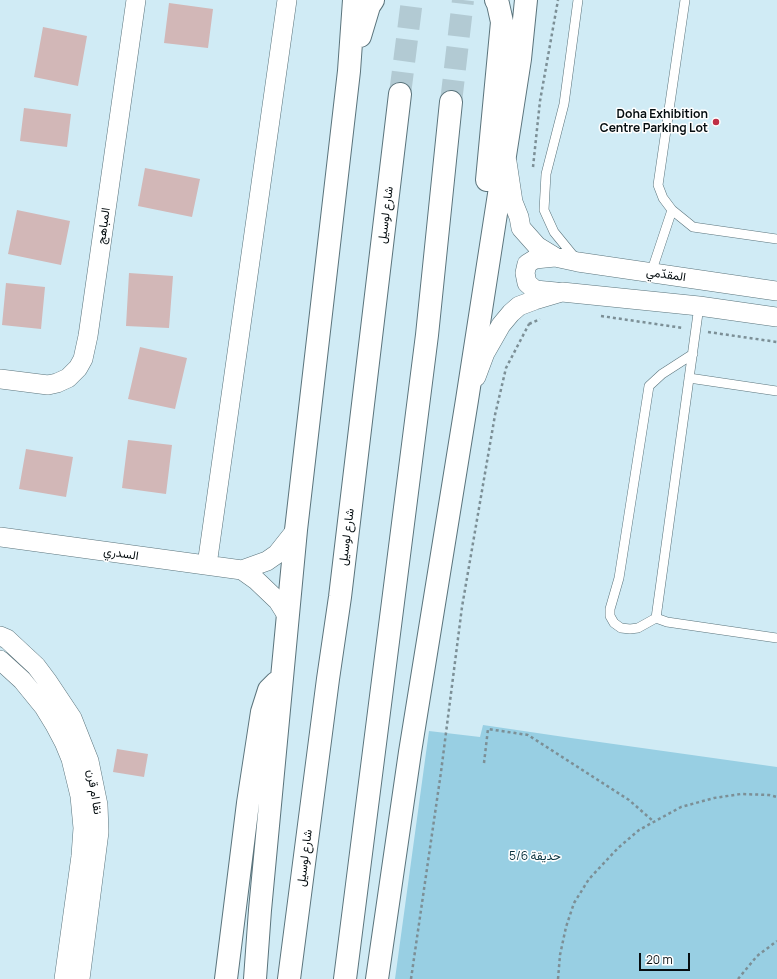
<!DOCTYPE html>
<meta charset="utf-8">
<style>
body{margin:0}
#map{position:relative;width:777px;height:979px;overflow:hidden;background:#d0ebf5;font-family:Manrope,sans-serif}
canvas{display:block}
.scale{position:absolute;left:639px;top:953px;width:51px;height:18px;box-sizing:border-box;border:2px solid #050d10;border-top:0;padding-left:5px;font-size:12px;line-height:14px;white-space:nowrap;color:#050d10;-webkit-text-stroke:3px #fff;paint-order:stroke}
</style>
<div id="map">
<canvas width="777" height="979"></canvas>
<div class="scale">20 m</div>
</div>
<script>
const c = document.querySelector('canvas').getContext('2d');
c.lineJoin = 'round';
function paint(path, color) { c.fillStyle = color; c.fill(path, 'evenodd'); }
const shape = rows => new Path2D(rows.map(r => 'M' + r).join(''));
function strokePath(path, color, width, dash) { c.strokeStyle = color; c.lineWidth = width; c.lineCap = dash ? 'butt' : 'round'; c.setLineDash(dash || []); c.stroke(path); }
function drawText(font, color, halo, rows, align = 'center') {
  c.font = font + ' Manrope,Vazirmatn,sans-serif'; c.lineWidth = 3; c.setLineDash([]); c.textBaseline = 'middle'; c.strokeStyle = halo; c.fillStyle = color; for (const [text, x, y, turn = 0] of rows) {
    c.save(); c.translate(x, y); c.rotate((+turn || 0) * Math.PI / 180); c.textAlign = isNaN(turn) ? turn : align; if (halo) c.strokeText(text, 0, 0); c.fillText(text, 0, 0); c.restore();
  }
}
paint(shape([
 [483,725,571,738,777,767,777,979,395,979,429,731,480,737]
]), '#98cfe3');
paint(shape([
 [169,3,213,9,208,48,164,43],
 [43,27,87,36,78,86,34,77],
 [24,108,71,114,67,147,20,141],
 [145,168,200,179,192,217,138,206],
 [17,210,70,221,61,265,8,254],
 [129,273,173,276,169,328,126,326],
 [6,283,45,287,41,329,2,325],
 [140,347,187,358,175,409,128,399],
 [128,440,172,445,166,494,122,488],
 [26,449,73,457,66,497,19,489],
 [117,749,148,754,144,777,113,772]
]), '#d2b7b7');
strokePath(shape([
 [400,94,412,0],
 [451,102,463,0]
]), '#b2cad3', 22, [22, 11]);
const lane = shape([
 [685,0,658,185,663,198,672,210,693,227,777,239],
 [576,259,554,232,544,210,546,174,564,104,578,0],
 [651,273,672,210],
 [699,306,656,618,667,622,777,638],
 [689,378,777,391],
 [656,618,638,628,630,629,621,628,614,623,610,616,610,609,619,578,649,386,662,374,693,354]
]);
const street = shape([
 [507,162,513,202,519,217,521,228,537,246,555,257,578,262,777,291],
 [555,257,535,259,527,264,525,273,527,283,535,290,556,292],
 [476,377,485,353,501,325,511,313,519,306,535,300,562,292,699,306,777,317],
 [0,379,48,385,57,383,68,378,78,368,83,359,88,336,136,0],
 [0,537,242,570,267,561,277,554,296,530],
 [207,565,287,0],
 [242,570,256,580,278,601,288,617],
 [0,636,7,639,36,666,48,682,72,718,89,761,98,805,99,832,80,979],
 [0,660,22,680,44,707,55,725,64,742,71,759,80,796,83,828,81,856,64,979]
]);
const highway = shape([
 [360,36,369,6,373,0],
 [487,180,502,22,498,4,496,0],
 [226,979,248,803,262,712,269,690,276,683],
 [255,979,260,910,296,530,349,71,354,0],
 [289,979,328,679,340,597,400,94],
 [345,979,427,335,451,102],
 [377,979,410,752,467,400,520,59,526,0]
]);
strokePath(lane, '#5b747c', 10);
strokePath(street, '#5b747c', 20);
strokePath(highway, '#5b747c', 24);
strokePath(shape([
 [533,167,540,101,558,0],
 [601,316,683,328],
 [529,324,540,319],
 [708,332,777,342],
 [484,763,488,729,528,735,629,800,653,821],
 [411,979,441,772,462,607,495,415,506,368,529,324,527,321],
 [558,979,560,955,566,927,574,903,589,879,618,848,639,830,681,807,714,798,741,794,769,795,777,797],
 [738,979,757,956,777,941]
]), '#7c8f96', 2.5, [3, 3]);
strokePath(lane, '#fff', 9);
strokePath(street, '#fff', 19);
strokePath(highway, '#fff', 22);
for (const [x, y, r, color] of [
 [716,122,4,"#bf2e45"]
]) { const dot = new Path2D(); dot.arc(x, y, r, 0, 2 * Math.PI); c.fillStyle = color; c.fill(dot); strokePath(dot, '#fff', 1.5); }
drawText('bold 12px', '#050d10', '#fff', [
 ["Doha Exhibition",708,115],
 ["Centre Parking Lot",708,129]
], 'right');
drawText('12px', '#050d10', '#fff', [
 ["شارع لوسيل",386,215,-83],
 ["المباهج",104,226,-82],
 ["المقدّمي",666,275,8],
 ["شارع لوسيل",347,537,-83],
 ["السدري",121,554,8],
 ["نقا ام قرن",94,792,81],
 ["شارع لوسيل",305,858,-83]
]);
drawText('12px', '#042e3a', '#fff', [
 ["حديقة 5/6",535,857]
]);
</script>
